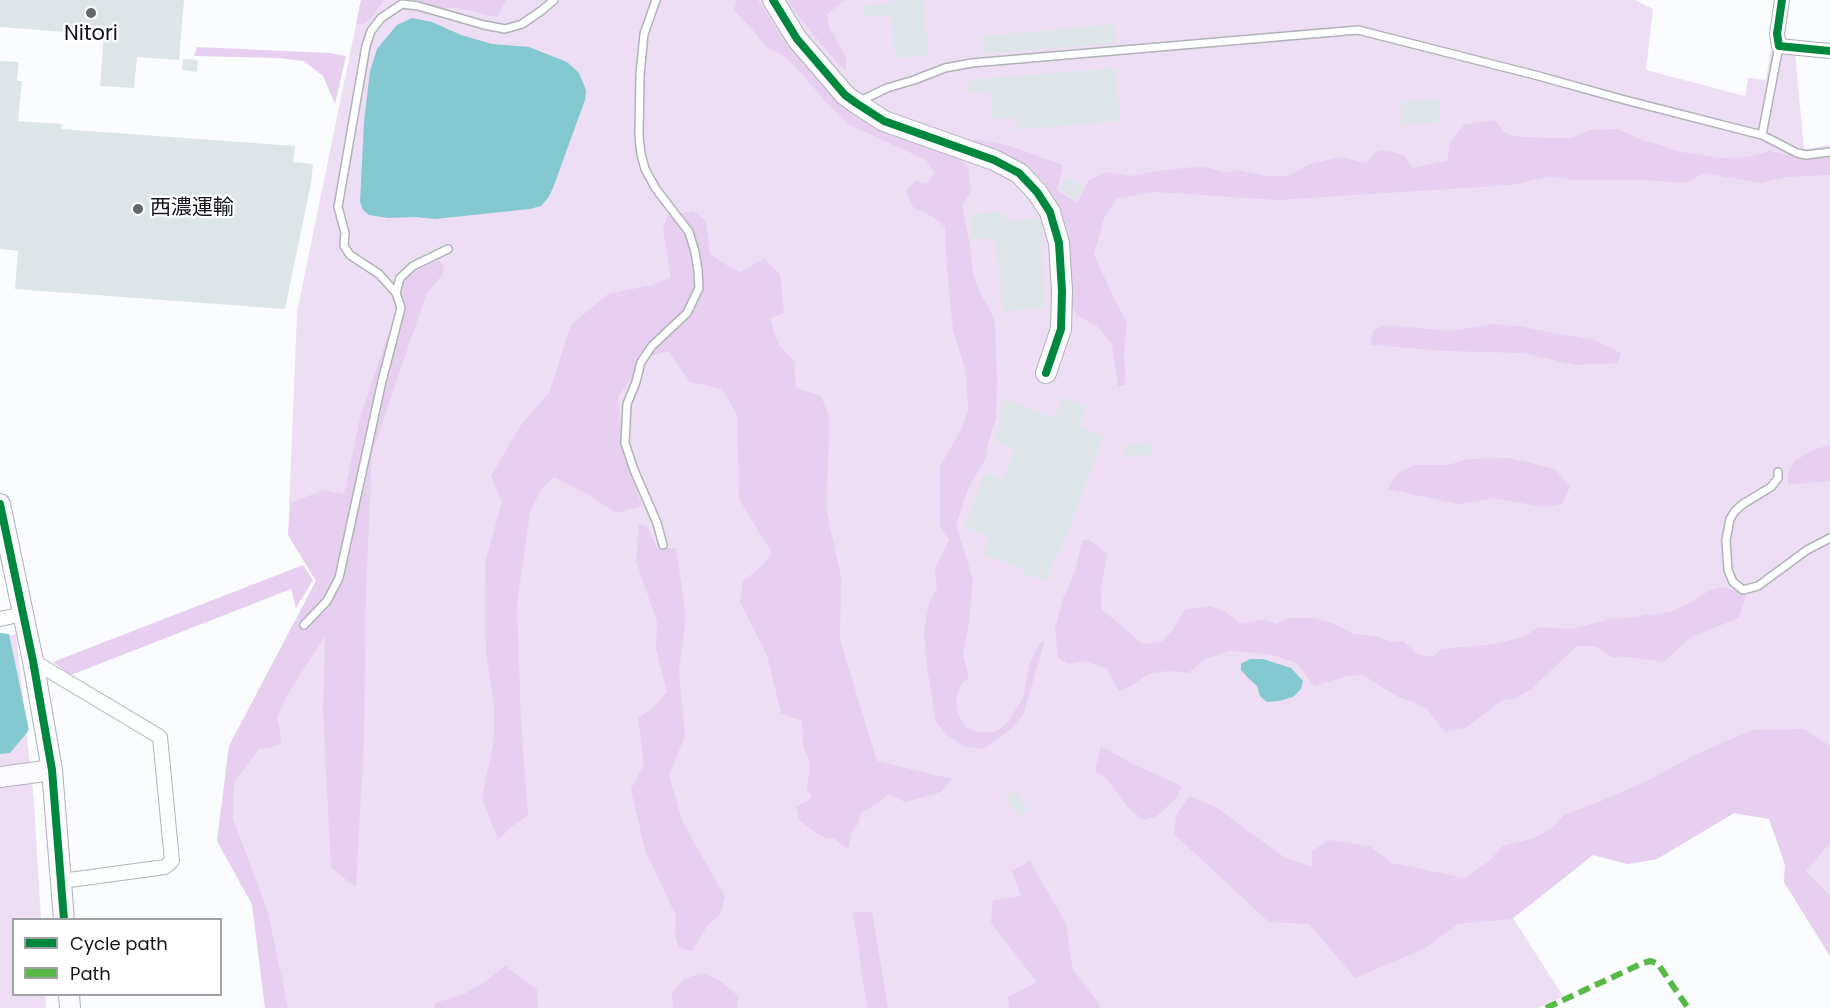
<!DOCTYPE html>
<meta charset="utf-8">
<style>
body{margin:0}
#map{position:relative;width:1830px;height:1008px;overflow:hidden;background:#fafcfe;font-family:Poppins,sans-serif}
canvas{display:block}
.legend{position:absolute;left:12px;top:918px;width:210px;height:78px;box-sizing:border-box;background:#fff;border:2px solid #a0a1a4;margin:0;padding:8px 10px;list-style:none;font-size:18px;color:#12151b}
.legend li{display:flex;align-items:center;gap:12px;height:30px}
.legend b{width:30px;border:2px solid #a0a1a4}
</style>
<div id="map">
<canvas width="1830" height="1008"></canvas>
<ul class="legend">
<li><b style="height:8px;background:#00873e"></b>Cycle path</li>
<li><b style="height:8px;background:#58b947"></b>Path</li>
</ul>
</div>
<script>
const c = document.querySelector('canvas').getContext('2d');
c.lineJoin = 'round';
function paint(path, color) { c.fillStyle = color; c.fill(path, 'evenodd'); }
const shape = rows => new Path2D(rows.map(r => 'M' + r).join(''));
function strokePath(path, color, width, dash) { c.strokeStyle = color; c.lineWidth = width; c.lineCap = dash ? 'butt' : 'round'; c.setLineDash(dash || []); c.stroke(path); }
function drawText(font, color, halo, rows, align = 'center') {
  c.font = font + ' Poppins,"Noto Sans JP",sans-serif'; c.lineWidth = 4.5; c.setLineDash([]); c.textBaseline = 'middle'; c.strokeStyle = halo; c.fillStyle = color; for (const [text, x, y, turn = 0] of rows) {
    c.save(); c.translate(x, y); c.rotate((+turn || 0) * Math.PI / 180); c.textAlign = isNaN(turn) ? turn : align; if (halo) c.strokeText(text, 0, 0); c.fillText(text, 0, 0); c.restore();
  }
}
paint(shape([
 [361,0,1635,0,1653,9,1646,70,1745,96,1748,78,1766,80,1771,50,1795,53,1804,149,1830,145,1830,956,1784,882,1785,865,1770,819,1734,813,1657,859,1628,864,1593,855,1513,918,1563,996,1538,1008,265,1008,252,904,217,841,229,746,316,581,288,535,297,312],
 [16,634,34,802,41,919,14,920,14,994,45,995,46,1008,0,1008,0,638]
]), '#eedef4');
paint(shape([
 [361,0,384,0,374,15,364,24,356,24],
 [417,0,506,0,497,17,458,8,442,8],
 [737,0,758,0,774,25,806,65,840,103,859,119,954,153,968,167,971,192,962,205,970,245,973,273,980,293,989,308,995,322,997,382,996,418,989,440,985,460,969,486,956,525,973,580,968,630,963,655,969,677,961,685,956,697,959,716,966,728,978,732,995,732,1007,723,1023,698,1030,662,1040,643,1045,641,1023,715,1010,730,983,749,964,746,947,735,936,722,927,667,924,632,929,603,937,587,935,568,949,540,940,527,940,466,961,430,968,410,966,372,953,330,946,258,945,227,933,217,913,207,906,191,915,181,927,183,935,173,926,160,848,124,825,101,796,67,780,53,766,47,752,29,734,10],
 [788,0,845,0,827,14,829,27,846,57,846,70,838,64,795,12],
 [197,47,330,53,346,56,335,104,323,76,304,61,278,58,194,56],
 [1495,120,1503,131,1512,136,1544,138,1572,138,1590,130,1618,129,1644,141,1658,144,1681,152,1720,158,1748,157,1770,151,1806,158,1830,157,1830,175,1786,177,1761,183,1704,173,1686,183,1642,180,1576,180,1548,177,1511,185,1278,200,1155,192,1117,198,1104,218,1094,254,1112,294,1127,323,1124,355,1126,385,1118,386,1112,344,1097,326,1078,316,1072,306,1065,233,1055,207,976,144,974,139,1010,146,1063,165,1057,190,1077,203,1088,181,1106,172,1130,176,1157,171,1203,166,1227,173,1237,170,1266,176,1289,176,1309,164,1341,157,1366,163,1376,152,1387,150,1405,156,1412,168,1447,161,1450,142,1464,125],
 [693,211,706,221,710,254,728,266,740,272,764,259,780,274,784,313,770,318,774,332,779,345,794,361,796,388,821,396,830,419,826,508,841,577,840,640,877,761,952,779,941,792,905,802,889,794,877,804,861,812,858,824,851,833,849,847,847,849,835,839,826,838,816,833,799,820,796,807,812,798,807,789,810,764,803,745,802,721,781,713,767,655,740,602,743,581,761,567,772,553,739,499,737,415,722,389,690,382,668,351,646,357,618,397,623,452,642,506,616,513,586,493,554,477,540,491,530,513,517,604,521,722,528,815,511,827,498,840,482,798,494,740,494,704,486,652,485,563,502,502,491,476,521,425,549,393,571,325,608,294,652,285,671,278,663,231,668,215],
 [438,260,444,266,442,275,426,295,372,453,366,592,364,739,356,887,331,868,323,710,325,636,287,695,277,718,280,729,281,744,272,747,259,749,234,782,233,819,268,912,288,1008,265,1008,252,904,217,841,229,746,316,581,288,535,291,503,323,490,344,494,361,414,399,303,401,280],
 [1491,324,1517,326,1595,340,1621,353,1618,363,1576,365,1523,353,1446,351,1370,345,1373,330,1388,325,1450,331],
 [1830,445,1830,481,1788,485,1788,475,1794,461,1816,449],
 [1509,458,1555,469,1570,487,1562,504,1544,507,1493,498,1459,504,1388,489,1397,474,1414,465,1448,465,1468,459],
 [639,524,647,526,657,548,676,548,686,617,679,671,685,736,669,775,682,821,725,897,720,915,707,926,692,951,678,947,675,933,676,916,645,850,631,789,644,764,638,718,654,707,667,692,656,649,657,622,636,561],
 [1088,539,1107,553,1101,592,1101,609,1143,644,1161,642,1172,631,1185,609,1210,606,1226,612,1240,623,1264,619,1276,624,1288,618,1312,618,1332,623,1354,634,1375,636,1392,642,1403,641,1417,654,1433,657,1441,649,1493,644,1524,637,1539,627,1572,629,1611,619,1628,618,1672,611,1692,602,1710,590,1724,587,1746,595,1739,618,1691,637,1663,662,1628,657,1613,658,1595,646,1577,646,1531,689,1516,698,1503,700,1464,729,1445,732,1427,709,1413,702,1398,697,1363,675,1347,676,1314,686,1297,663,1269,654,1229,651,1205,659,1188,673,1168,671,1148,674,1131,686,1119,691,1110,675,1108,669,1084,661,1068,664,1058,658,1055,629,1062,601,1075,572,1082,541],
 [303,565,313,580,296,608,291,589,71,675,53,662],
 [1804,729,1830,746,1830,843,1806,871,1830,896,1830,956,1784,882,1785,865,1769,819,1734,813,1657,859,1628,864,1593,855,1512,919,1458,924,1426,948,1355,978,1309,924,1269,922,1174,834,1176,816,1189,796,1216,807,1284,857,1312,867,1312,851,1329,840,1369,846,1392,863,1465,878,1489,861,1503,846,1534,838,1551,829,1565,814,1599,802,1647,781,1699,753,1752,730],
 [1101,746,1135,765,1177,784,1182,787,1176,798,1157,816,1144,820,1129,809,1106,778,1095,771],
 [1030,861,1066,924,1073,970,1098,1002,1100,1008,1009,1008,1008,997,1037,982,991,923,993,900,1021,896,1012,871],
 [853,912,872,912,888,1008,867,1008],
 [505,966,537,989,538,1008,434,1008,435,1003,464,994,485,982],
 [701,973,719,980,738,996,737,1008,673,1008,672,993,684,979]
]), '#e6cfef');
paint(shape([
 [412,18,432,22,461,35,492,44,529,47,567,62,579,73,586,90,585,100,553,188,548,198,541,206,530,209,435,219,416,217,388,218,369,215,363,210,360,202,364,122,370,71,377,49,386,38,397,25],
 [0,633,9,634,29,730,10,753,0,754],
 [1250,659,1263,659,1291,668,1303,681,1301,689,1293,697,1279,701,1267,702,1260,696,1257,686,1248,678,1241,670,1241,664]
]), '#84c8d0');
paint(shape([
 [0,0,184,0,179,60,137,57,134,88,100,86,104,35,0,27],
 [891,0,924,0,928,56,895,58,892,15,863,17,862,6,891,4],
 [1114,24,1116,43,983,54,982,36],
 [183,59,198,60,197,72,182,70],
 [0,61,19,62,17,81,22,81,18,121,62,124,61,129,295,146,293,162,313,164,311,183,285,309,15,289,18,251,0,249],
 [1116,68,1120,121,1016,130,1015,118,992,119,990,91,968,93,967,80],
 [1439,99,1441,122,1402,125,1400,102],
 [1067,177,1085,187,1077,200,1060,189],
 [1004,211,1005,221,1039,218,1041,225,1045,308,1003,311,995,238,972,240,970,215],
 [1063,397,1087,406,1079,427,1104,436,1059,555,1057,554,1046,581,1022,573,1024,569,983,554,990,537,964,527,985,473,1003,480,1015,448,994,441,999,426,1002,398,1055,418],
 [1150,442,1152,454,1126,458,1124,446],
 [1014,790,1029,809,1019,816,1004,797]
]), '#dee5e9');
const lane = shape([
 [656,0,644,34,640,75,639,136,641,154,645,169,656,189,689,232,695,252,698,270,699,288,687,313,652,346,641,362,636,382,627,404,625,443,634,470,657,523,663,545],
 [858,102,887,88,914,80,945,68,972,63,1358,30,1535,75,1625,100,1762,135,1797,153,1806,155,1830,152],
 [1762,135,1779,46],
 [396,293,379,274,350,255,344,246,345,233,338,207,366,46,371,31,381,18,402,4,418,6,484,25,505,29,522,24,541,11,554,0],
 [1778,472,1778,478,1771,487,1743,504,1735,511,1730,519,1726,540,1728,570,1733,582,1743,590,1758,586,1807,550,1830,538],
 [304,625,327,601,339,578,382,381,401,308,396,293,400,278,413,266,448,249]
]);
const street = shape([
 [1782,0,1777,34,1779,46,1830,51],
 [0,619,23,614],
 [33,661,160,737,172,861,165,867,62,881]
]);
const secondary = shape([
 [773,0,797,39,845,95,856,103,884,121,994,160,1019,173,1037,192,1050,212,1059,243,1062,291,1061,329,1046,373],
 [0,504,33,661,52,770,64,920],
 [0,777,52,770],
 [69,994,70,1008]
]);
strokePath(lane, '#afb2b6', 10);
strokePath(street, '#afb2b6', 16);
strokePath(secondary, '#afb2b6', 22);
strokePath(lane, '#feffff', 7);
strokePath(street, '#feffff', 14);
strokePath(secondary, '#fbfbfd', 20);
strokePath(shape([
 [1546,1008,1643,963,1651,961,1658,964,1688,1008]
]), '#58b947', 6, [12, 6]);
strokePath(shape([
 [773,0,797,39,845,95,856,103,884,121,994,160,1019,173,1037,192,1050,212,1059,243,1062,291,1061,329,1046,373],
 [1782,0,1777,34,1779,46,1830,51],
 [0,504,33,661,52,770,64,920]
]), '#00873e', 8);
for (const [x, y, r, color] of [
 [91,13,6,"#63666a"],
 [138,209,6,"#63666a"]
]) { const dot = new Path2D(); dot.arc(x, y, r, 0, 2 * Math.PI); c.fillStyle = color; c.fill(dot); strokePath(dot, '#fff', 2); }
drawText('21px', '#12151b', '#fff', [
 ["Nitori",91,35],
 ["西濃運輸",150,209,"left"]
]);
</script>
